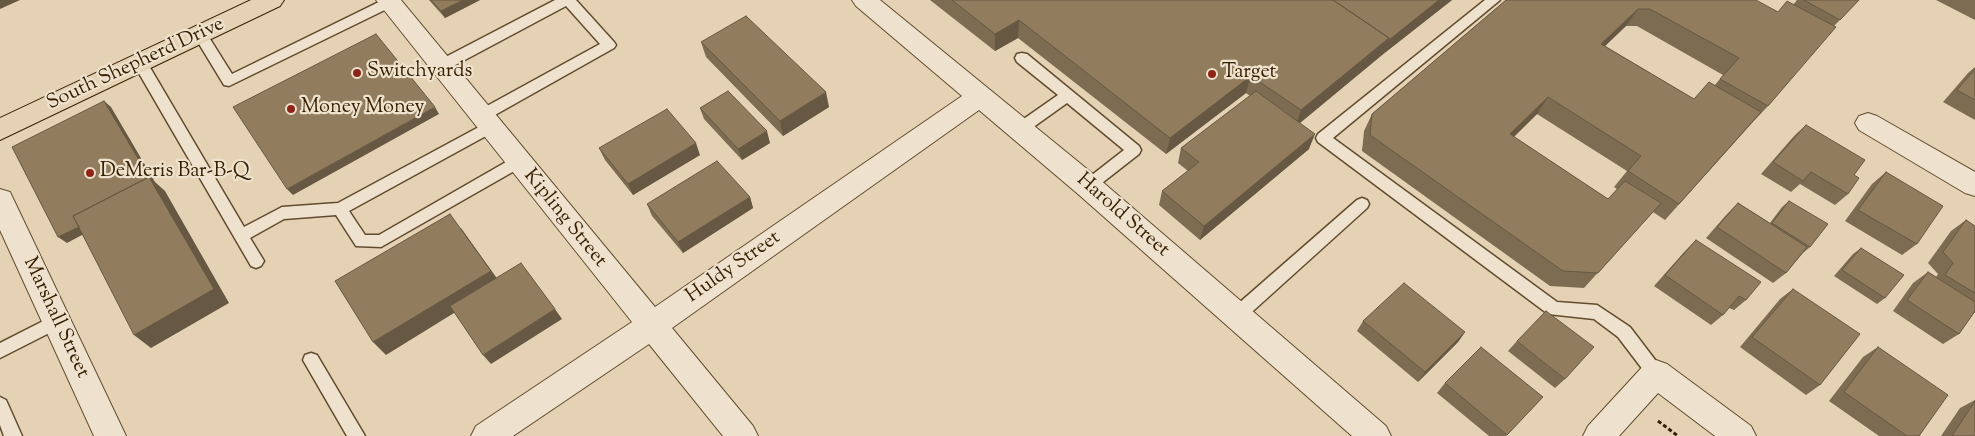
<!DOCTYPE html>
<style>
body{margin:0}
canvas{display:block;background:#e5d2b5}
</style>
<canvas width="1975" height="436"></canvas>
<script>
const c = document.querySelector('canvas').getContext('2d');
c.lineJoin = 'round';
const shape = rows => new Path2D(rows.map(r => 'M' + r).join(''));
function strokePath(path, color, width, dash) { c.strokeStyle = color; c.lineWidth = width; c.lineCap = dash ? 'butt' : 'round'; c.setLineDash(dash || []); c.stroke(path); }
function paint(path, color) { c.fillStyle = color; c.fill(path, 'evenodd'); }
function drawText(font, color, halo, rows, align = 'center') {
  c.font = font + ' "Sorts Mill Goudy",serif'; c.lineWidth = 4.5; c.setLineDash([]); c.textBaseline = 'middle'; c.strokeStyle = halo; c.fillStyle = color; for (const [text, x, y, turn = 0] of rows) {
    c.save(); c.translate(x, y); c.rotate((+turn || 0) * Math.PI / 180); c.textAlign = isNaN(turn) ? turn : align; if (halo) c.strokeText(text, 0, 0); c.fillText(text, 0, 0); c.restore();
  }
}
const lane = shape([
 [383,0,395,0,396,2,395,5,229,86,224,85,193,34,195,31,205,31,232,74,383,0],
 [555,0,576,0,614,42,616,45,614,48,486,120,481,121,476,120,474,116,476,112,600,44,566,6,446,70,436,70,434,66,436,62,555,0],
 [1485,0,1500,0,1333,138,1557,302,1597,305,1630,327,1662,369,1664,374,1662,379,1656,382,1650,379,1618,337,1594,319,1548,314,1318,142,1316,138,1318,134,1485,0],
 [1022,53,1027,54,1139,146,1141,150,1139,154,1093,190,1088,192,1083,190,1081,186,1083,182,1124,150,1067,103,1025,133,1020,135,1015,133,1013,129,1015,125,1058,95,1017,62,1015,58,1017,54,1022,53],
 [140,58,145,59,244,227,282,207,338,203,490,121,495,123,497,127,495,131,349,211,365,235,379,235,513,158,518,156,523,158,525,162,523,166,381,247,356,246,336,215,284,219,250,238,264,261,261,266,256,268,251,266,133,63,135,59,140,58],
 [1362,198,1367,200,1369,204,1367,208,1243,320,1237,322,1231,320,1229,315,1231,310,1357,200,1362,198],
 [57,314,63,316,65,321,63,326,0,358,0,343,57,314],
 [311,353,317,355,365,436,347,436,303,360,305,355,311,353],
 [0,397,6,400,22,436,4,436,0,425,0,397]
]);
const street = shape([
 [376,0,401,0,655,307,962,96,856,6,852,0,880,0,1098,178,1386,426,1391,436,1352,436,1078,194,979,110,672,328,753,426,758,436,723,436,649,344,513,436,471,436,476,426,632,322,376,0],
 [1868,113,1877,116,1975,172,1975,196,1965,193,1859,130,1855,123,1859,116,1868,113],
 [0,189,10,192,126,436,94,436,0,230,0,189],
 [1656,360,1667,364,1751,426,1756,436,1715,436,1658,393,1619,436,1583,436,1588,426,1645,364,1656,360]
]);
const primary = shape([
 [251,0,284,0,280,6,0,140,0,118,251,0]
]);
strokePath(lane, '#624c2d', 3);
strokePath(street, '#624c2d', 2);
strokePath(primary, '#362000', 2);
strokePath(shape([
 [1658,421,1678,436]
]), '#362000', 3, [4, 2.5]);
paint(lane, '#eee2cf');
paint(street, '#eee2cf');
paint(primary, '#e5d2b5');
paint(shape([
 [429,0,480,0,445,18],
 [930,0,1452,0,1382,55,1300,123,1309,149,1200,240,1159,205,1162,191,1188,171,1178,163,1181,148,1250,96,1246,93,1166,154,1018,38,995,51],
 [1506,0,1778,12,1793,5,1797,0,1859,0,1834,26,1768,106,1752,123,1665,220,1653,212,1584,288,1550,286,1362,151,1364,131,1372,114],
 [1626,26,1637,26,1723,75,1715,85,1694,99,1605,46],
 [1537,114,1627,171,1614,187,1617,189,1608,199,1514,137],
 [1936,0,1975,0,1975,20],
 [701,42,829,107,783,136,706,57],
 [1975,67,1975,120,1943,102,1968,73],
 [700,108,770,143,742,160,704,119],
 [1806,125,1854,175,1848,194,1835,205,1800,184,1791,192,1761,174,1794,136],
 [599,148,700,155,633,195,605,160],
 [1886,172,1917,244,1902,255,1845,221,1872,184],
 [750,197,753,208,683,253,652,216,647,204],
 [1789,201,1810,247,1803,253,1786,273,1773,283,1706,238,1727,214,1738,203,1770,223,1782,207],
 [1966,220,1975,226,1975,313,1974,313,1959,334,1943,344,1893,311,1913,283,1928,272,1936,277,1938,274,1928,263,1951,231],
 [1696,240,1746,300,1734,310,1729,308,1723,315,1711,325,1654,286,1685,251],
 [1861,248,1885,298,1877,304,1834,276,1853,254],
 [1793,289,1820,385,1806,395,1740,347,1780,299],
 [1363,321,1465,332,1458,342,1418,382,1357,331],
 [1517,341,1565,379,1555,388,1508,351],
 [1878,347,1919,436,1879,436,1829,401,1863,357],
 [1445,383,1543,397,1506,436,1489,436,1437,393],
 [1975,400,1975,436,1941,436,1960,408]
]), '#7d6c51');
paint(shape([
 [0,0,20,0,0,9],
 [463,0,480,0,445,18,441,11],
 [1439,0,1452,0,1382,55,1295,127,1301,110,1389,38],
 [1638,9,1626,26,1589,61,1601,44],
 [1019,20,1018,38,995,51,995,34],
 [1251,76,1246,93,1166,154,1170,138],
 [826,92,829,107,783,136,780,121],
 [1548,97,1537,114,1499,151,1510,134],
 [104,101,111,107,155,182,165,191,229,303,151,348,134,335,159,194,67,243,58,237],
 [435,107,439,114,293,195,287,189],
 [767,131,770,143,742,160,738,149],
 [1315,134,1309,149,1200,240,1204,226],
 [696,143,700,155,633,195,628,184],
 [750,197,753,208,683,253,678,242],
 [461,228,501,284,386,355,373,342],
 [555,309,562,319,491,364,483,355],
 [1465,332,1458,342,1418,382,1425,372]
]), '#665842');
const building = shape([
 [431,0,463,0,441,11,431,0],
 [952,0,1333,0,1389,38,1301,110,1251,76,1170,138,1019,20,995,34,952,0],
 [1333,0,1439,0,1389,40,1389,38,1333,0],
 [1506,0,1756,0,1778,12,1787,1,1836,27,1768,106,1720,79,1739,58,1650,9,1638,9,1601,44,1694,99,1709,82,1761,112,1679,204,1628,171,1641,156,1548,97,1510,134,1608,199,1625,181,1661,203,1598,273,1563,271,1370,135,1372,114,1506,0],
 [1804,0,1859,0,1840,20,1804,0],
 [746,16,826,92,780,121,701,42,746,16],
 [376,34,435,107,287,189,233,107,376,34],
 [1975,69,1975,100,1957,90,1975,69],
 [728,91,767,131,738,149,700,108,728,91],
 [1256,91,1315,134,1204,226,1162,191,1199,162,1181,148,1256,91],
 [104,101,149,177,73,216,79,227,58,237,12,147,104,101],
 [667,109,696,143,628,184,599,148,667,109],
 [1806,125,1865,160,1854,175,1859,178,1848,194,1811,172,1803,181,1773,162,1806,125],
 [717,161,750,197,678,242,647,204,717,161],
 [1886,172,1943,206,1917,244,1858,210,1886,172],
 [149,177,214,289,134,335,73,216,149,177],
 [1789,201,1828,224,1810,247,1772,223,1789,201],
 [1738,203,1807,247,1786,273,1717,227,1738,203],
 [450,214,491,271,373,342,335,281,450,214],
 [1966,220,1975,226,1975,293,1945,275,1953,263,1943,252,1966,220],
 [1696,240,1761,282,1746,300,1739,296,1723,315,1665,275,1696,240],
 [1861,248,1904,275,1885,298,1842,270,1861,248],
 [521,263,555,309,483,355,450,306,521,263],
 [1928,272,1975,302,1975,311,1959,334,1907,300,1928,272],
 [1404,283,1465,332,1425,372,1363,321,1404,283],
 [1793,289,1860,334,1820,385,1752,337,1793,289],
 [1546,311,1594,347,1565,379,1517,341,1546,311],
 [1481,347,1543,397,1507,435,1445,383,1481,347],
 [1878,347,1948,395,1919,436,1907,436,1844,392,1878,347],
 [1975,401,1975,436,1952,436,1975,401]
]);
paint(building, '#917d5e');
strokePath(building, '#665842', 1);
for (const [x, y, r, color] of [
 [357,73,5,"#8f2418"],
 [1212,74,5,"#8f2418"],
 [291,109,5,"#8f2418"],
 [90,173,5,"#8f2418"]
]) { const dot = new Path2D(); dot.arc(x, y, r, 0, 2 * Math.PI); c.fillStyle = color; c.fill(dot); strokePath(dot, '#eee2cf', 2); }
drawText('20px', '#362000', '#eee2cf', [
 ["South Shepherd Drive",136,65,-25],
 ["Harold Street",1122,216,41],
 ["Kipling Street",564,219,51],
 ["Huldy Street",734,268,-35],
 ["Marshall Street",55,318,65]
]);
drawText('20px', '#362000', '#eee2cf', [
 ["Switchyards",367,73],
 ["Target",1222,74],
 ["Money Money",301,109],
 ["DeMeris Bar-B-Q",100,173]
], 'left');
</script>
